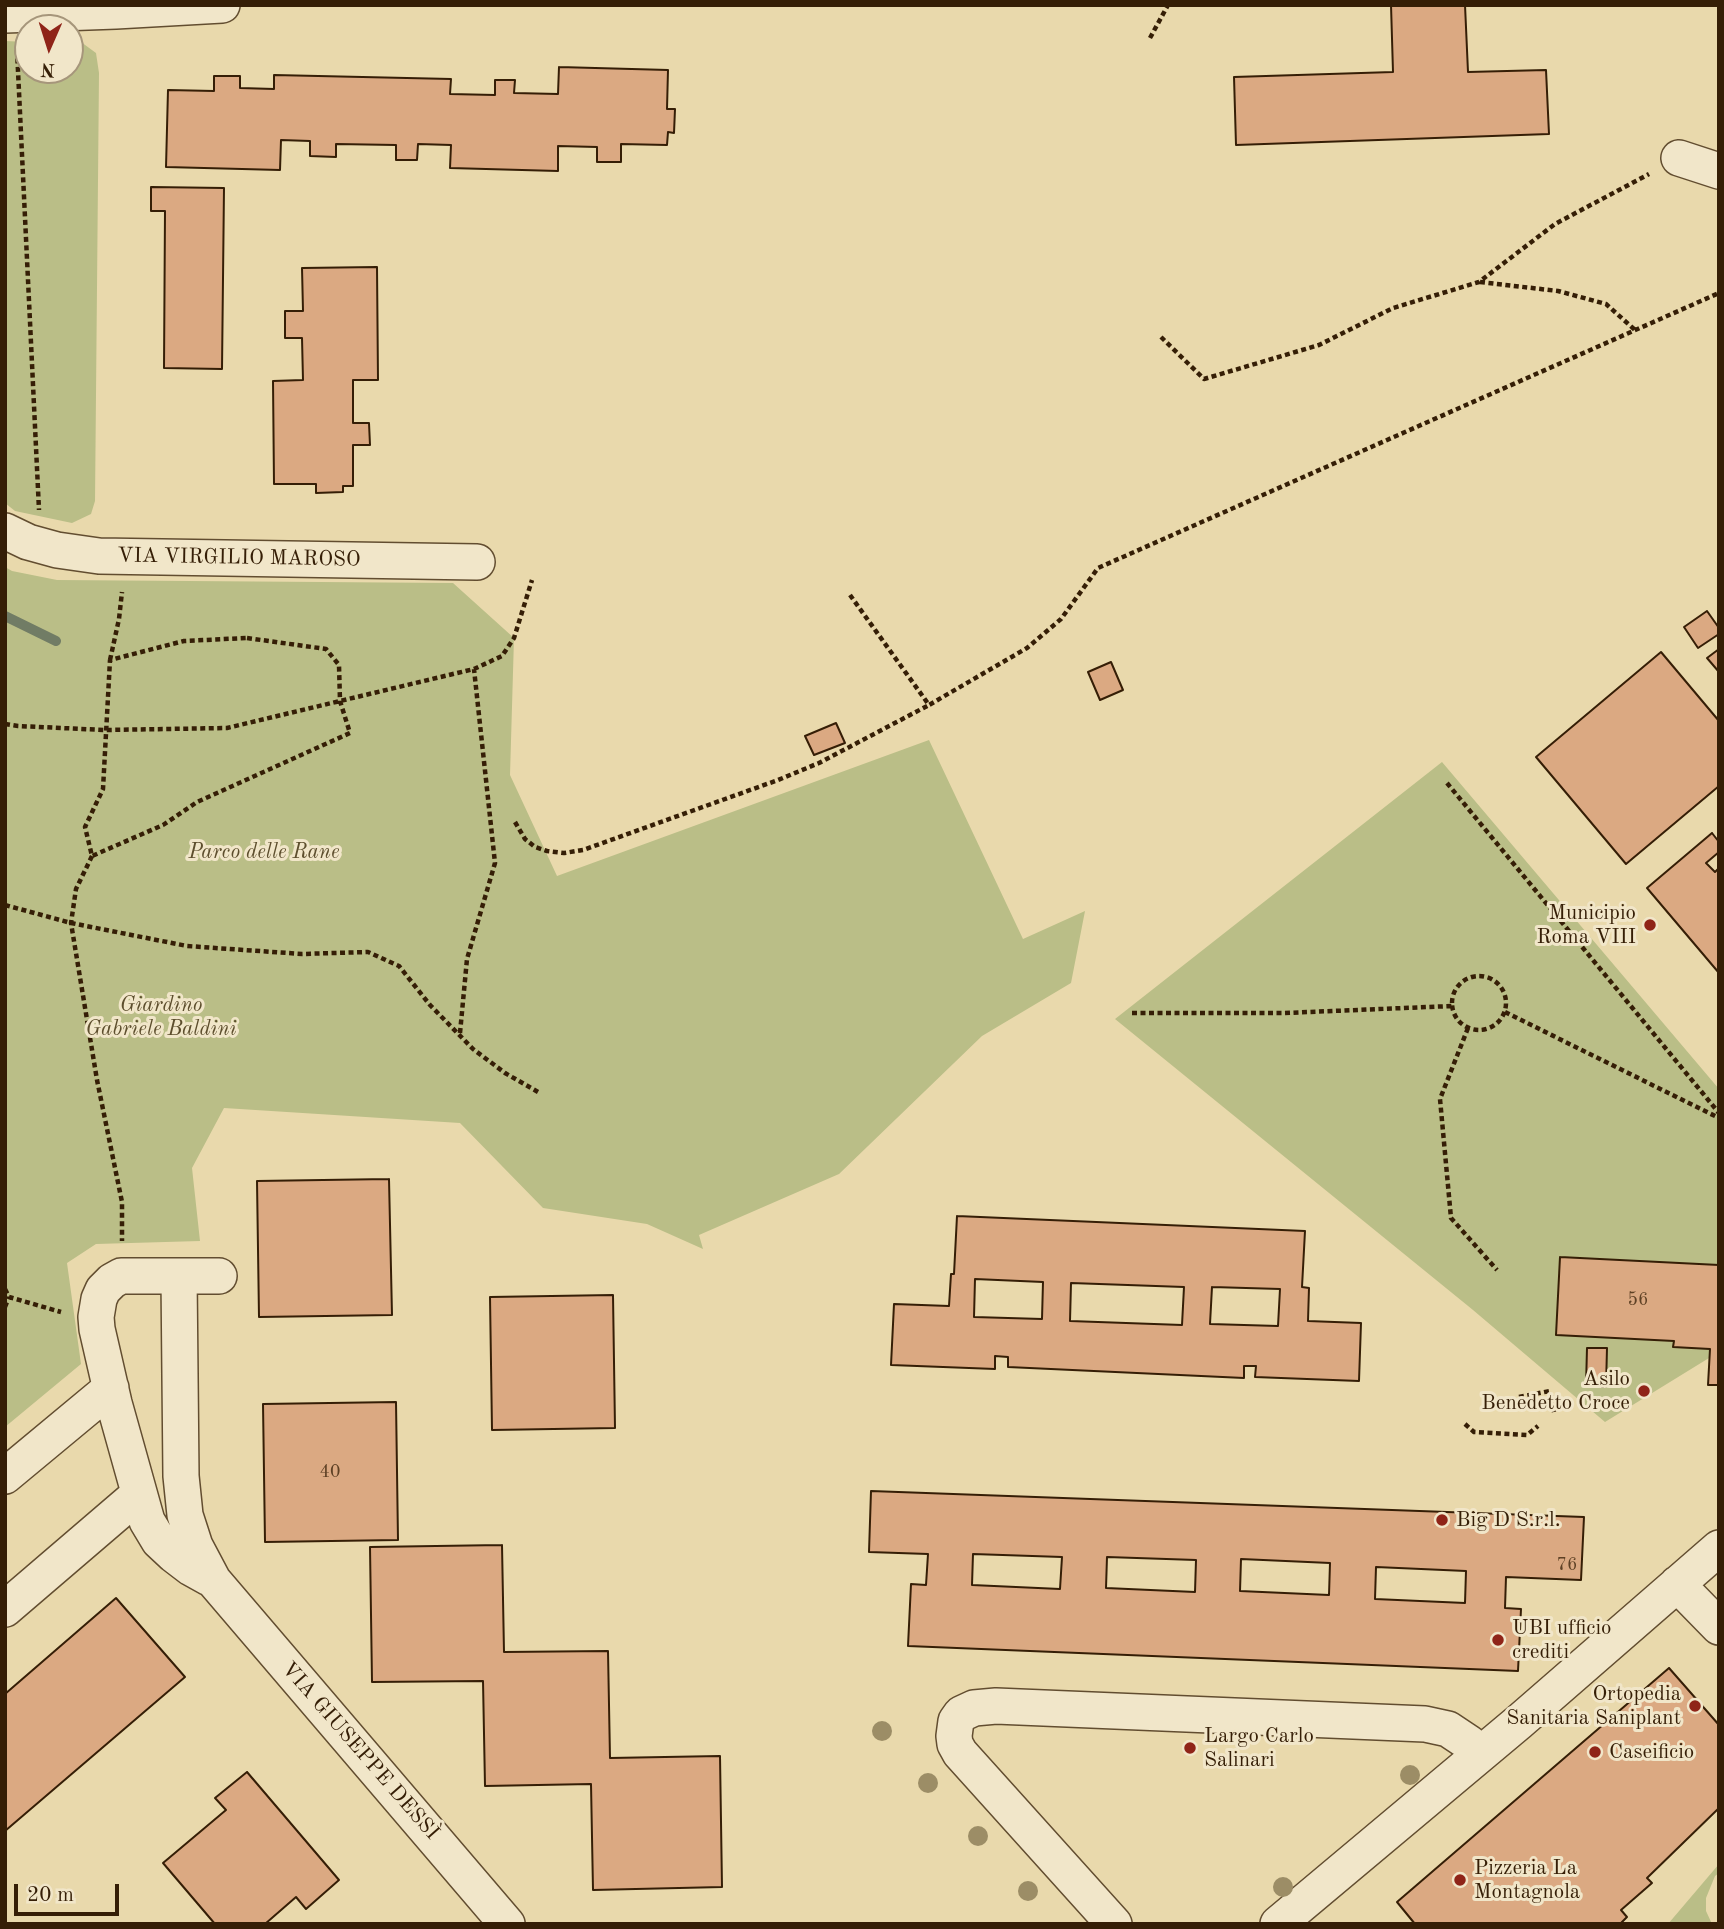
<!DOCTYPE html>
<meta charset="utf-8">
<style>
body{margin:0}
#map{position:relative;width:1724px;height:1929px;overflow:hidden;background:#e9d9ac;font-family:"Old Standard TT",serif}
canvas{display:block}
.frame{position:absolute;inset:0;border:7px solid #351e06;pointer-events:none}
.north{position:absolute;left:14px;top:14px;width:70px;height:70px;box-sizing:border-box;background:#f1e6c9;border:2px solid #a6967b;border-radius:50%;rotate:183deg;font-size:19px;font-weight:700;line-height:28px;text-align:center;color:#351e06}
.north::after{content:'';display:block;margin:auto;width:24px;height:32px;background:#8f2418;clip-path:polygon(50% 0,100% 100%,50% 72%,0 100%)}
.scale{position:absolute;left:14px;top:1884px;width:105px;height:32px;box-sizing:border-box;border:4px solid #351e06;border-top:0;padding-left:9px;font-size:21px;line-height:24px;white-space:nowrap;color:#351e06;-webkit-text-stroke:5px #f1e6c9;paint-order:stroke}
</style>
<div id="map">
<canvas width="1724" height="1929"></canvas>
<div class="frame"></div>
<div class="north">N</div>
<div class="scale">20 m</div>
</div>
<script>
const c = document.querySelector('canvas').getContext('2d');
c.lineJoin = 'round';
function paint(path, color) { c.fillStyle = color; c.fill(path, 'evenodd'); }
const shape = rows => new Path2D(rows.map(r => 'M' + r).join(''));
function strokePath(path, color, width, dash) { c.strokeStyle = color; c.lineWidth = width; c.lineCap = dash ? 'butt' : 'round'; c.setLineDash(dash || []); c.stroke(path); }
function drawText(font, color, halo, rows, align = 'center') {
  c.font = font + ' "Old Standard TT",serif'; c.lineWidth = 6; c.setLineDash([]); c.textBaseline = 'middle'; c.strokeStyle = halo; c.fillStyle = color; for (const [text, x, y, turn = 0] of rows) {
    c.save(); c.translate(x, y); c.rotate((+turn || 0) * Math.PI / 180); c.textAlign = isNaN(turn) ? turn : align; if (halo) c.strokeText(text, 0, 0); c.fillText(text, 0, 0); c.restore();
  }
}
paint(shape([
 [5,41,28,42,28,70,70,70,70,42,81,42,96,53,99,73,95,501,91,514,72,523,15,511,5,503],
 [5,567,12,571,57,580,453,583,514,638,510,775,557,876,929,740,1023,939,1085,911,1071,983,982,1036,839,1174,699,1235,703,1249,647,1224,543,1208,460,1123,224,1108,192,1168,200,1241,96,1244,67,1263,81,1364,5,1427],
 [1442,762,1719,1089,1719,1265,1560,1257,1556,1335,1674,1341,1674,1346,1710,1349,1709,1358,1605,1422,1473,1310,1115,1019],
 [1587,1348,1607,1349,1606,1386,1586,1386],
 [1719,1864,1719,1873,1715,1876,1706,1898,1706,1911,1712,1924,1668,1924]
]), '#babe87');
strokePath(shape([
 [5,616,56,641]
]), '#717c65', 10);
const building = shape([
 [1391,5,1465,5,1468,72,1546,70,1549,134,1236,145,1234,77,1393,72,1391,5],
 [559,67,668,70,667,109,675,109,674,133,668,132,667,145,621,144,621,162,597,162,597,147,558,146,558,171,450,168,451,145,418,144,417,160,396,160,396,145,336,144,336,157,310,156,310,141,281,140,280,170,166,167,168,90,214,91,214,76,240,76,240,88,274,89,274,75,451,79,450,94,495,95,495,80,515,80,514,93,558,94,559,67],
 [151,187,224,188,222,369,164,368,165,211,151,211,151,187],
 [377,267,378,380,353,380,353,423,369,423,370,445,353,445,353,486,343,486,343,492,316,493,316,484,274,484,273,381,303,380,302,338,285,338,285,311,303,311,302,268,377,267],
 [1707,611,1719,628,1719,634,1698,648,1684,627,1707,611],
 [1719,649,1719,672,1707,658,1719,649],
 [1661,652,1719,721,1719,786,1626,864,1536,757,1661,652],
 [1111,662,1123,690,1100,700,1088,672,1111,662],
 [836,723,845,743,814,755,805,736,836,723],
 [1712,833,1719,842,1719,852,1706,863,1715,872,1719,868,1719,973,1647,888,1712,833],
 [389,1179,392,1315,259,1317,257,1181,389,1179],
 [957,1216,1305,1231,1302,1287,1309,1288,1308,1321,1361,1323,1359,1381,1255,1377,1256,1366,1244,1366,1244,1378,1008,1367,1008,1357,995,1356,995,1369,891,1365,894,1304,949,1306,951,1274,954,1274,957,1216],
 [975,1279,1043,1282,1042,1319,974,1317,975,1279],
 [1071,1283,1184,1287,1182,1325,1070,1321,1071,1283],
 [1212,1287,1280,1289,1278,1326,1210,1324,1212,1287],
 [1560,1257,1719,1265,1719,1385,1708,1385,1710,1349,1673,1347,1674,1341,1556,1335,1560,1257],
 [613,1295,615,1428,492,1430,490,1297,613,1295],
 [1587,1348,1607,1348,1606,1387,1586,1386,1587,1348],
 [396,1402,398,1540,265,1542,263,1404,396,1402],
 [871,1491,1584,1517,1581,1580,1506,1577,1505,1608,1521,1609,1518,1671,908,1646,911,1584,926,1585,928,1554,869,1552,871,1491],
 [973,1554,1062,1557,1060,1589,972,1585,973,1554],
 [1107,1557,1196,1560,1195,1592,1106,1588,1107,1557],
 [1241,1559,1330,1563,1329,1595,1240,1591,1241,1559],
 [1376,1567,1466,1571,1465,1603,1375,1599,1376,1567],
 [502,1545,504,1652,608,1651,610,1758,720,1756,722,1887,593,1890,591,1784,485,1786,483,1681,372,1682,370,1547,502,1545],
 [116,1598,185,1677,5,1831,5,1694,116,1598],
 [1669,1668,1719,1725,1719,1808,1647,1878,1652,1883,1621,1910,1627,1917,1620,1924,1415,1924,1397,1902,1669,1668],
 [247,1772,339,1880,306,1909,296,1897,265,1924,215,1924,163,1863,226,1810,215,1798,247,1772]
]);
paint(building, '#dba982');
strokePath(building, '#351e06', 2);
const minor = shape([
 [5,15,116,11,222,5],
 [1679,158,1719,171],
 [5,531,28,542,57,550,99,556,477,562],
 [179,1276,181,1476,185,1515,195,1546,213,1580,507,1924],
 [5,1476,111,1388],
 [209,1578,191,1568,174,1555,159,1541,147,1521,114,1403,97,1329,96,1317,99,1299,103,1290,112,1281,121,1276,219,1276],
 [1677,1584,1719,1627],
 [5,1609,138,1495],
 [1114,1924,960,1753,955,1744,954,1736,956,1721,961,1714,974,1708,996,1706,1425,1724,1448,1729,1469,1743,1479,1754],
 [1278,1924,1519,1722,1719,1548]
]);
strokePath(minor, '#624d30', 38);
strokePath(shape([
 [1150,38,1168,5],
 [17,50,39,510],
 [1480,282,1558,291,1606,304,1635,330],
 [1161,337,1204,379,1319,345,1393,308,1479,282,1555,224,1649,174],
 [850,595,929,705,1027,648,1061,619,1098,568,1719,293],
 [247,638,326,649,339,665,340,701,350,733,197,802,163,825,92,856,85,827,103,789,110,660,184,641,247,638],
 [110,660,119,619,122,592],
 [5,724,18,726,105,730,227,728,474,669,502,656,514,638,532,580],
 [1447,783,1719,1113],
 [515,822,525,839,535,847,547,851,564,853,583,850,778,780,819,763,929,705],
 [92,856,76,889,71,923,97,1080,122,1202,122,1241],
 [5,905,71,923,187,946,302,954,368,952,399,966,430,1005,473,1049,505,1073,538,1092],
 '1452 1003a27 27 0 1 1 54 0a27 27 0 1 1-54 0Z',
 [1505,1012,1719,1118],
 [1132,1013,1285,1013,1452,1006],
 [1468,1028,1440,1099,1451,1218,1497,1270],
 [460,1033,467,959,495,863,474,669],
 [5,1289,9,1297,61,1312],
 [5,1307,9,1297],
 [1519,1397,1550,1391,1554,1412],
 [1465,1424,1474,1432,1527,1435,1538,1426]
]), '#351e06', 4.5, [5, 3.5]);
strokePath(minor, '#f1e6c9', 35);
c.fillStyle = '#9c8d66';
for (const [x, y] of [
 [882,1731],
 [1410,1775],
 [928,1783],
 [978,1836],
 [1283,1887],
 [1028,1891]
]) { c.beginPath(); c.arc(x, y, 10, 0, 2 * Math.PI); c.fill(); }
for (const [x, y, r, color] of [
 [1650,925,7,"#8f2418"],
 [1644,1391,7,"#8f2418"],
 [1442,1520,7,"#8f2418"],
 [1498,1640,7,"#8f2418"],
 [1695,1706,7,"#8f2418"],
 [1190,1748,7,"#8f2418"],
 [1595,1752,7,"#8f2418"],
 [1460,1880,7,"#8f2418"]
]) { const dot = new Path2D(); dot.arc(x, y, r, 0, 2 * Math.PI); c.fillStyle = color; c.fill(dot); strokePath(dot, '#f1e6c9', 2.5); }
drawText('18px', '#5e4125', null, [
 ["56",1638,1300],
 ["40",330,1472],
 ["76",1567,1565]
]);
drawText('21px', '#351e06', '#f1e6c9', [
 ["VIA VIRGILIO MAROSO",239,558,1],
 ["VIA GIUSEPPE DESSÌ",360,1751,49]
]);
drawText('italic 21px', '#5d4e2d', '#f1e6c9', [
 ["Parco delle Rane",264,852],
 ["Giardino",161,1005],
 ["Gabriele Baldini",161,1029]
]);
drawText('21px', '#351e06', '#f1e6c9', [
 ["Municipio",1636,913,"right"],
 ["Roma VIII",1636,937,"right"],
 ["Asilo",1630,1379,"right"],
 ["Benedetto Croce",1630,1403,"right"],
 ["Big D S.r.l.",1456,1520],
 ["UBI ufficio",1512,1628],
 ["crediti",1512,1652],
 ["Ortopedia",1681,1694,"right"],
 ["Sanitaria Saniplant",1681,1718,"right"],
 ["Largo Carlo",1204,1736],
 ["Salinari",1204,1760],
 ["Caseificio",1609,1752],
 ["Pizzeria La",1474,1868],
 ["Montagnola",1474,1892]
], 'left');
</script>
